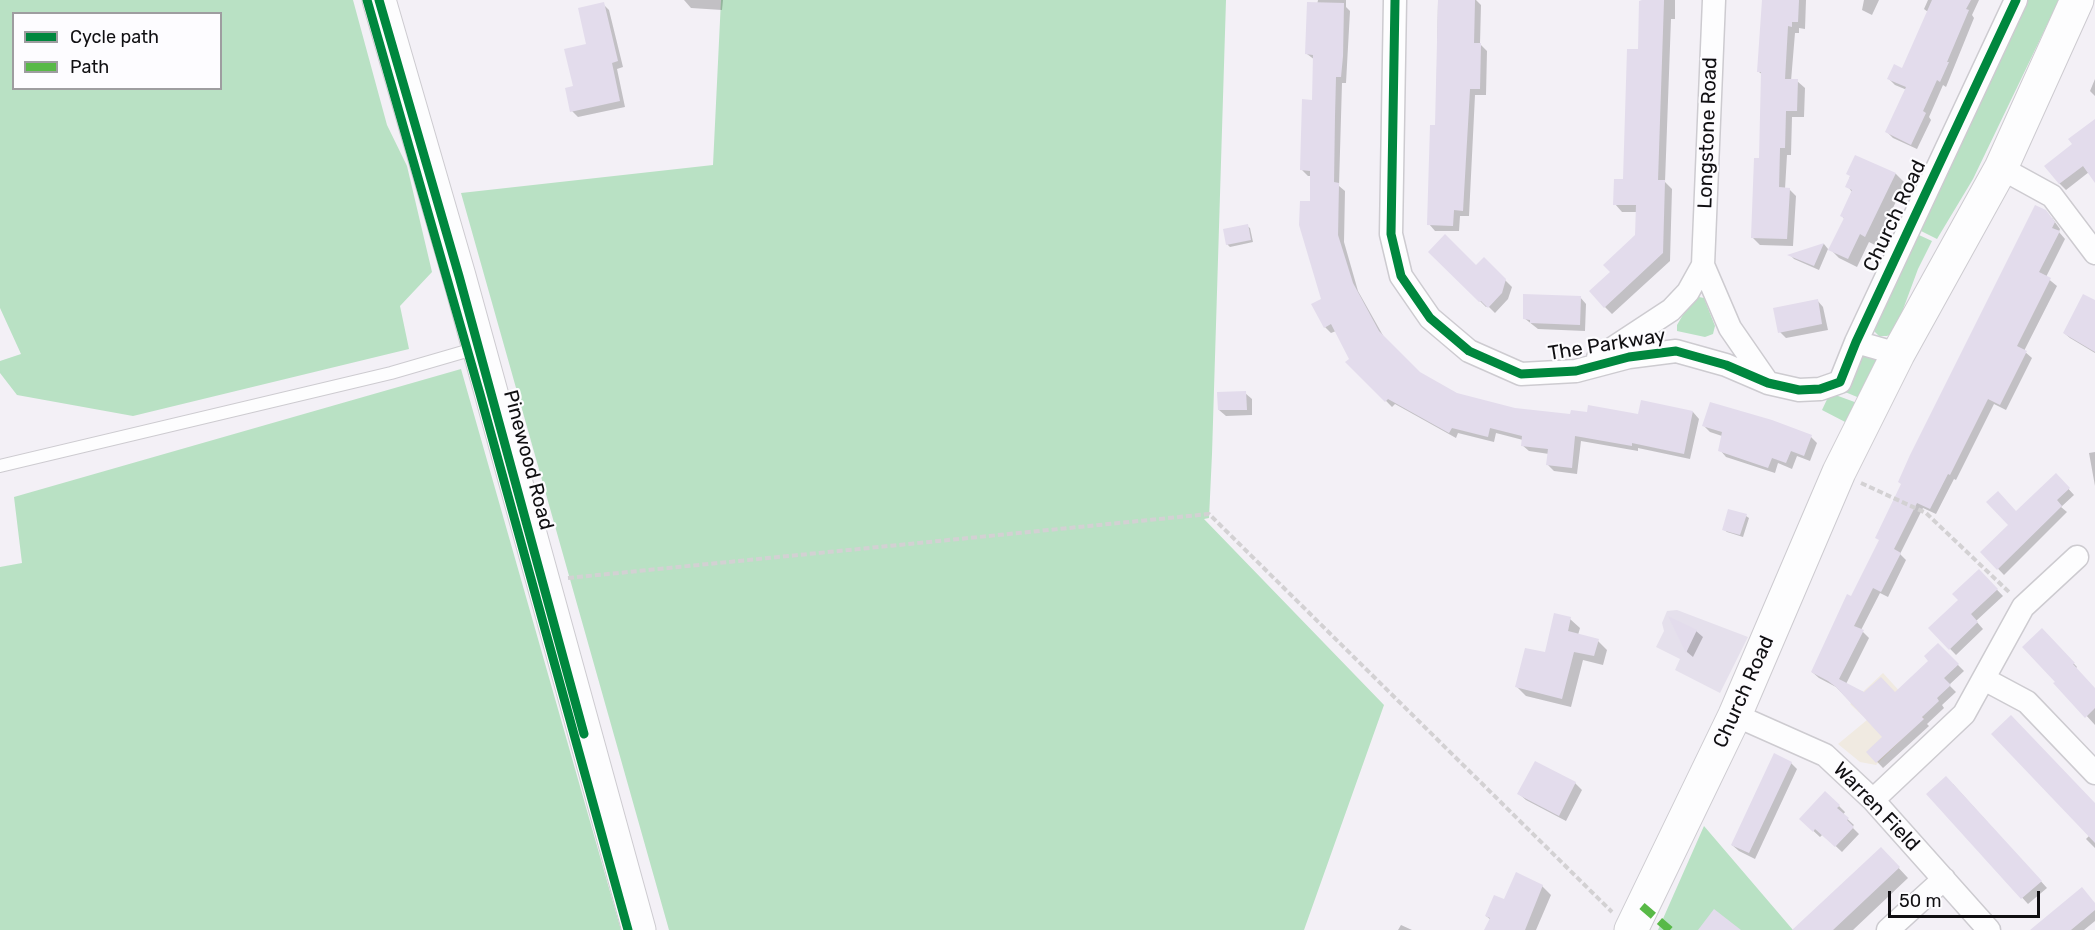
<!DOCTYPE html>
<style>
body{margin:0}
#map{position:relative;width:2095px;height:930px;overflow:hidden;background:#f3f0f6;font-family:Rubik,sans-serif}
canvas{display:block}
.legend{position:absolute;left:12px;top:12px;width:210px;height:78px;box-sizing:border-box;background:#fdfcff;border:2px solid #9e9da0;margin:0;padding:8px 10px;list-style:none;font-size:18px;color:#100f12}
.legend li{display:flex;align-items:center;gap:12px;height:30px}
.legend b{width:30px;border:2px solid #9e9da0}
.scale{position:absolute;left:1888px;top:891px;width:152px;height:27px;box-sizing:border-box;border:3px solid #100f12;border-top:0;padding-left:8px;font-size:18px;line-height:21px;white-space:nowrap;color:#100f12;-webkit-text-stroke:4px #fdfcff;paint-order:stroke}
</style>
<div id="map">
<canvas width="2095" height="930"></canvas>
<ul class="legend">
<li><b style="height:8px;background:#00873e"></b>Cycle path</li>
<li><b style="height:8px;background:#58b947"></b>Path</li>
</ul>
<div class="scale">50 m</div>
</div>
<script>
const c = document.querySelector('canvas').getContext('2d');
c.lineJoin = 'round';
function paint(path, color) { c.fillStyle = color; c.fill(path, 'evenodd'); }
const shape = rows => new Path2D(rows.map(r => 'M' + r).join(''));
function strokePath(path, color, width, dash) { c.strokeStyle = color; c.lineWidth = width; c.lineCap = dash ? 'butt' : 'round'; c.setLineDash(dash || []); c.stroke(path); }
function drawText(font, color, halo, rows, align = 'center') {
  c.font = font + ' Rubik,sans-serif'; c.lineWidth = 4.5; c.setLineDash([]); c.textBaseline = 'middle'; c.strokeStyle = halo; c.fillStyle = color; for (const [text, x, y, turn = 0] of rows) {
    c.save(); c.translate(x, y); c.rotate((+turn || 0) * Math.PI / 180); c.textAlign = isNaN(turn) ? turn : align; if (halo) c.strokeText(text, 0, 0); c.fillText(text, 0, 0); c.restore();
  }
}
paint(shape([
 [1677,610,1748,637,1720,693,1675,670,1680,659,1656,647,1664,631,1662,623,1667,611]
]), '#e5e0ec');
paint(shape([
 [1883,673,1924,718,1876,765,1860,762,1838,744,1867,720,1850,704]
]), '#f0eae1');
paint(shape([
 [0,0,353,0,387,125,407,166,432,272,400,306,409,349,133,416,17,395,0,373,0,361,21,354,0,308],
 [14,14,220,14,220,88,14,88],
 [721,0,1226,0,1212,454,1209,518,1204,519,1384,705,1304,930,669,930,461,193,713,165],
 [2021,0,2059,0,1973,179,1937,239,1911,226],
 [1908,230,1932,241,1918,269,1895,331,1887,336,1879,336,1869,326],
 [1694,296,1704,298,1715,326,1713,334,1705,337,1677,331,1677,325],
 [1850,352,1880,357,1862,399,1833,387],
 [461,369,621,930,0,930,0,567,22,563,14,497],
 [1830,393,1860,404,1849,424,1822,410],
 [1704,826,1793,930,1658,930]
]), '#b9e1c4');
paint(shape([
 [684,0,723,0,722,10,691,8],
 [1318,0,1346,0,1346,7,1350,11,1346,83,1342,83,1339,186,1345,191,1344,242,1358,291,1385,339,1419,374,1456,395,1515,409,1571,416,1639,416,1693,412,1699,419,1690,459,1638,448,1638,451,1581,441,1577,474,1554,471,1548,465,1549,454,1529,451,1522,445,1523,440,1496,433,1494,442,1458,433,1456,438,1395,404,1392,407,1348,362,1351,359,1336,331,1331,333,1325,327,1311,203,1311,176,1308,176,1302,170,1313,101,1315,60,1307,54],
 [1438,0,1476,0,1481,5,1480,44,1487,51,1486,95,1475,95,1469,216,1460,216,1459,231,1435,231,1429,224,1436,127],
 [1644,0,1675,0,1675,19,1671,19,1665,182,1672,189,1670,261,1612,314,1605,307,1612,272,1636,236,1637,212,1622,212,1615,204,1625,181],
 [1763,0,1806,0,1805,29,1799,28,1799,33,1795,33,1791,81,1797,81,1805,88,1804,117,1792,117,1791,155,1787,155,1785,189,1789,189,1796,196,1793,246,1760,245,1753,238,1760,160,1763,75,1759,72],
 [1864,0,1879,0,1872,15,1862,10],
 [1928,0,1979,0,1972,15,1974,18,1946,87,1943,85,1929,117,1931,120,1917,149,1893,138,1887,132,1907,90,1895,85,1889,79,1903,70,1928,12,1924,9],
 [603,4,609,10,623,67,617,69,625,107,578,117,572,111,575,87],
 [2095,79,2095,96,2090,91],
 [2095,121,2095,177,2089,172,2066,190,2058,182,2074,144],
 [1856,157,1896,174,1905,183,1875,245,1869,242,1857,267,1839,258,1830,249,1845,220,1842,216,1853,193,1847,186],
 [2052,218,2060,229,2059,232,2065,239,2046,277,2057,286,2024,351,2032,358,2006,410,1994,404,1956,480,1954,479,1936,514,1923,508,1900,554,1906,560,1888,597,1880,593,1861,630,1869,638,1846,684,1865,693,1895,694,1930,661,1938,645,1964,671,1949,685,1956,692,1942,705,1944,708,1927,724,1929,726,1883,768,1868,752,1884,737,1836,687,1819,678,1812,672],
 [1247,226,1250,228,1253,242,1230,247,1227,244],
 [1824,244,1828,249,1819,270,1794,259,1790,255],
 [1430,252,1476,267,1505,280,1512,287,1508,299,1495,313,1488,306,1486,307],
 [1580,297,1586,304,1585,331,1538,329,1524,318],
 [1817,300,1823,307,1828,330,1786,338,1780,332],
 [2095,303,2095,353,2070,338,2064,333],
 [1245,393,1252,399,1252,415,1226,416,1219,410],
 [1704,426,1811,437,1817,443,1810,461,1797,456,1792,469,1778,463,1775,473,1726,457,1720,450,1722,436,1710,432],
 [2095,452,2095,486,2089,453],
 [2056,475,2074,495,2061,507,2067,512,2004,575,1982,552,2010,525,2017,513],
 [1746,516,1749,518,1743,537,1727,532,1724,530],
 [1979,571,2003,596,1976,621,1983,629,1956,655,1930,628,1960,600],
 [1570,619,1580,628,1578,635,1598,641,1607,650,1603,665,1583,660,1571,707,1526,696,1517,687,1546,654],
 [1671,619,1696,631,1703,637,1693,657,1687,652],
 [2042,630,2077,667,2075,669,2095,690,2095,725,2024,647],
 [1535,763,1575,783,1582,790,1566,821,1526,800,1519,794],
 [1791,763,1797,769,1755,859,1739,851,1732,845],
 [1953,784,2047,888,2028,904,1928,794],
 [1839,806,1845,812,1843,815,1854,825,1852,827,1859,834,1842,852,1823,834,1820,837,1807,825],
 [2095,806,2095,848,2086,839,2090,835],
 [1881,849,1908,878,1853,930,1803,930],
 [1542,886,1551,895,1536,930,1486,930,1491,920,1486,916,1505,901],
 [2095,903,2095,921,2084,930,2032,930],
 [1401,925,1412,930,1398,930]
]), '#0003');
paint(shape([
 [1438,0,1475,0,1474,43,1481,43,1480,89,1470,89,1463,211,1454,210,1453,226,1427,225,1430,125,1435,125],
 [1642,0,1664,0,1658,180,1665,180,1663,253,1604,308,1589,291,1610,272,1603,265,1635,235,1636,205,1613,205,1614,179,1623,179,1627,49,1638,49,1639,1],
 [1762,0,1799,0,1798,22,1792,22,1792,27,1788,26,1785,79,1798,79,1797,111,1786,111,1785,148,1780,148,1779,187,1790,188,1787,239,1751,238,1754,158,1759,158,1761,72,1757,72],
 [1932,0,1971,0,1966,9,1969,10,1947,62,1949,62,1940,82,1937,80,1923,111,1926,113,1911,145,1885,132,1906,87,1887,79,1894,64,1902,68],
 [604,2,618,61,612,63,620,101,570,112,565,88,573,86,564,49,586,44,578,8],
 [1307,2,1344,3,1343,56,1341,77,1336,77,1335,115,1334,182,1339,183,1338,235,1353,283,1379,331,1420,372,1457,393,1515,408,1570,414,1571,410,1587,412,1588,405,1638,414,1641,400,1693,411,1684,454,1632,443,1632,446,1575,436,1572,468,1546,465,1548,449,1521,446,1522,436,1490,428,1488,437,1452,428,1449,433,1388,399,1385,402,1345,362,1349,359,1331,324,1324,328,1311,304,1321,299,1299,225,1300,201,1310,201,1310,171,1300,170,1302,99,1312,100,1313,55,1305,54],
 [2095,119,2095,183,2083,166,2059,184,2044,166,2072,144,2068,139],
 [1855,155,1896,173,1865,237,1860,234,1848,259,1828,250,1844,218,1840,216,1852,190,1845,187,1850,176,1846,174],
 [2035,205,2046,210,2055,222,2052,228,2060,231,2039,272,2051,278,2017,346,2027,351,2000,405,1988,399,1950,475,1948,474,1930,509,1917,503,1894,549,1901,553,1881,592,1873,588,1854,626,1864,630,1839,679,1864,692,1881,677,1895,692,1928,661,1924,656,1938,643,1959,664,1944,678,1951,685,1937,698,1939,701,1922,717,1924,719,1876,763,1866,752,1882,737,1836,687,1828,681,1811,672,1847,594,1851,596,1879,540,1875,538,1901,484,1898,482,1910,455],
 [1248,224,1251,240,1226,245,1223,229],
 [1445,234,1476,265,1484,257,1506,279,1502,293,1488,308,1481,301,1479,302,1428,252],
 [1824,243,1814,266,1787,255],
 [1523,294,1581,296,1580,325,1530,323,1530,320,1523,319],
 [2083,294,2095,300,2095,352,2063,333],
 [1818,299,1822,324,1778,333,1773,308],
 [1246,391,1247,410,1218,410,1217,392],
 [1710,402,1772,420,1812,435,1804,456,1791,451,1786,463,1772,458,1768,468,1718,451,1722,432,1702,426],
 [2056,473,2070,488,2057,500,2062,506,1997,570,1980,552,2008,525,1986,502,1998,491,2016,511],
 [1728,509,1747,514,1740,535,1722,530],
 [1979,569,1998,589,1971,614,1978,622,1949,650,1928,628,1958,600,1952,594],
 [1554,613,1571,617,1568,631,1599,639,1594,656,1574,652,1562,699,1515,687,1525,648,1545,652],
 [1668,616,1697,630,1686,653],
 [2042,628,2075,663,2073,664,2095,688,2095,708,2085,718,2053,683,2055,682,2022,647],
 [2011,715,2095,803,2095,843,1991,734],
 [1774,753,1792,762,1749,853,1731,845],
 [1535,761,1576,782,1559,816,1517,794],
 [1946,776,2042,881,2021,899,1926,794],
 [1825,791,1840,805,1837,808,1849,818,1847,820,1854,827,1835,847,1815,829,1813,832,1799,819],
 [1881,847,1900,867,1833,930,1792,930],
 [1516,872,1543,885,1525,930,1484,930,1490,918,1485,916,1494,895,1504,899],
 [2082,887,2095,903,2095,910,2071,930,2030,930],
 [1714,909,1741,930,1698,930]
]), '#e3dcec');
const lane = shape([
 [0,466,391,373,477,348]
]);
const street = shape([
 [1395,0,1391,234,1401,276,1430,318,1469,351,1521,374,1576,371,1629,357,1676,351,1726,365,1768,383,1799,390,1820,389,1840,382,1856,342,2016,0],
 [1714,0,1703,265,1730,328,1768,383],
 [2001,168,2052,196,2095,253],
 [1856,342,1898,354],
 [1598,358,1671,310,1688,292,1703,265],
 [1984,679,2027,702,2095,773],
 [1735,715,1825,755,1873,800,1989,930],
 [1873,800,1964,714,2023,607,2077,557],
 [1888,930,1944,879]
]);
const secondary = shape([
 [379,0,459,276,639,930]
]);
const primary = shape([
 [1631,930,1735,715,1839,472,1898,354,2001,168,2077,0]
]);
strokePath(lane, '#cdcbd0', 14);
strokePath(street, '#cdcbd0', 25);
strokePath(secondary, '#cdcbd0', 35);
strokePath(primary, '#cdcbd0', 35);
strokePath(shape([
 [1861,483,1926,513,2010,593],
 [568,578,1209,514,1612,912]
]), '#d3d1d3', 4, [6, 3]);
strokePath(lane, '#fdfdfe', 12);
strokePath(street, '#fdfdfe', 22);
strokePath(secondary, '#fdfdfe', 33);
strokePath(primary, '#fdfdfe', 33);
strokePath(shape([
 [1642,906,1670,930]
]), '#58b947', 8, [15, 8]);
strokePath(shape([
 [367,0,480,394,628,930],
 [379,0,459,276,584,734],
 [1395,0,1391,234,1401,276,1430,318,1469,351,1521,374,1576,371,1629,357,1676,351,1726,365,1768,383,1799,390,1820,389,1840,382,1856,342,2016,0]
]), '#00873e', 9);
drawText('20px', '#100f12', '#fdfcff', [
 ["Longstone Road",1708,133,-88],
 ["Church Road",1895,216,-65],
 ["The Parkway",1607,345,-9],
 ["Pinewood Road",528,460,75],
 ["Church Road",1744,692,-66],
 ["Warren Field",1876,807,46]
]);
</script>
